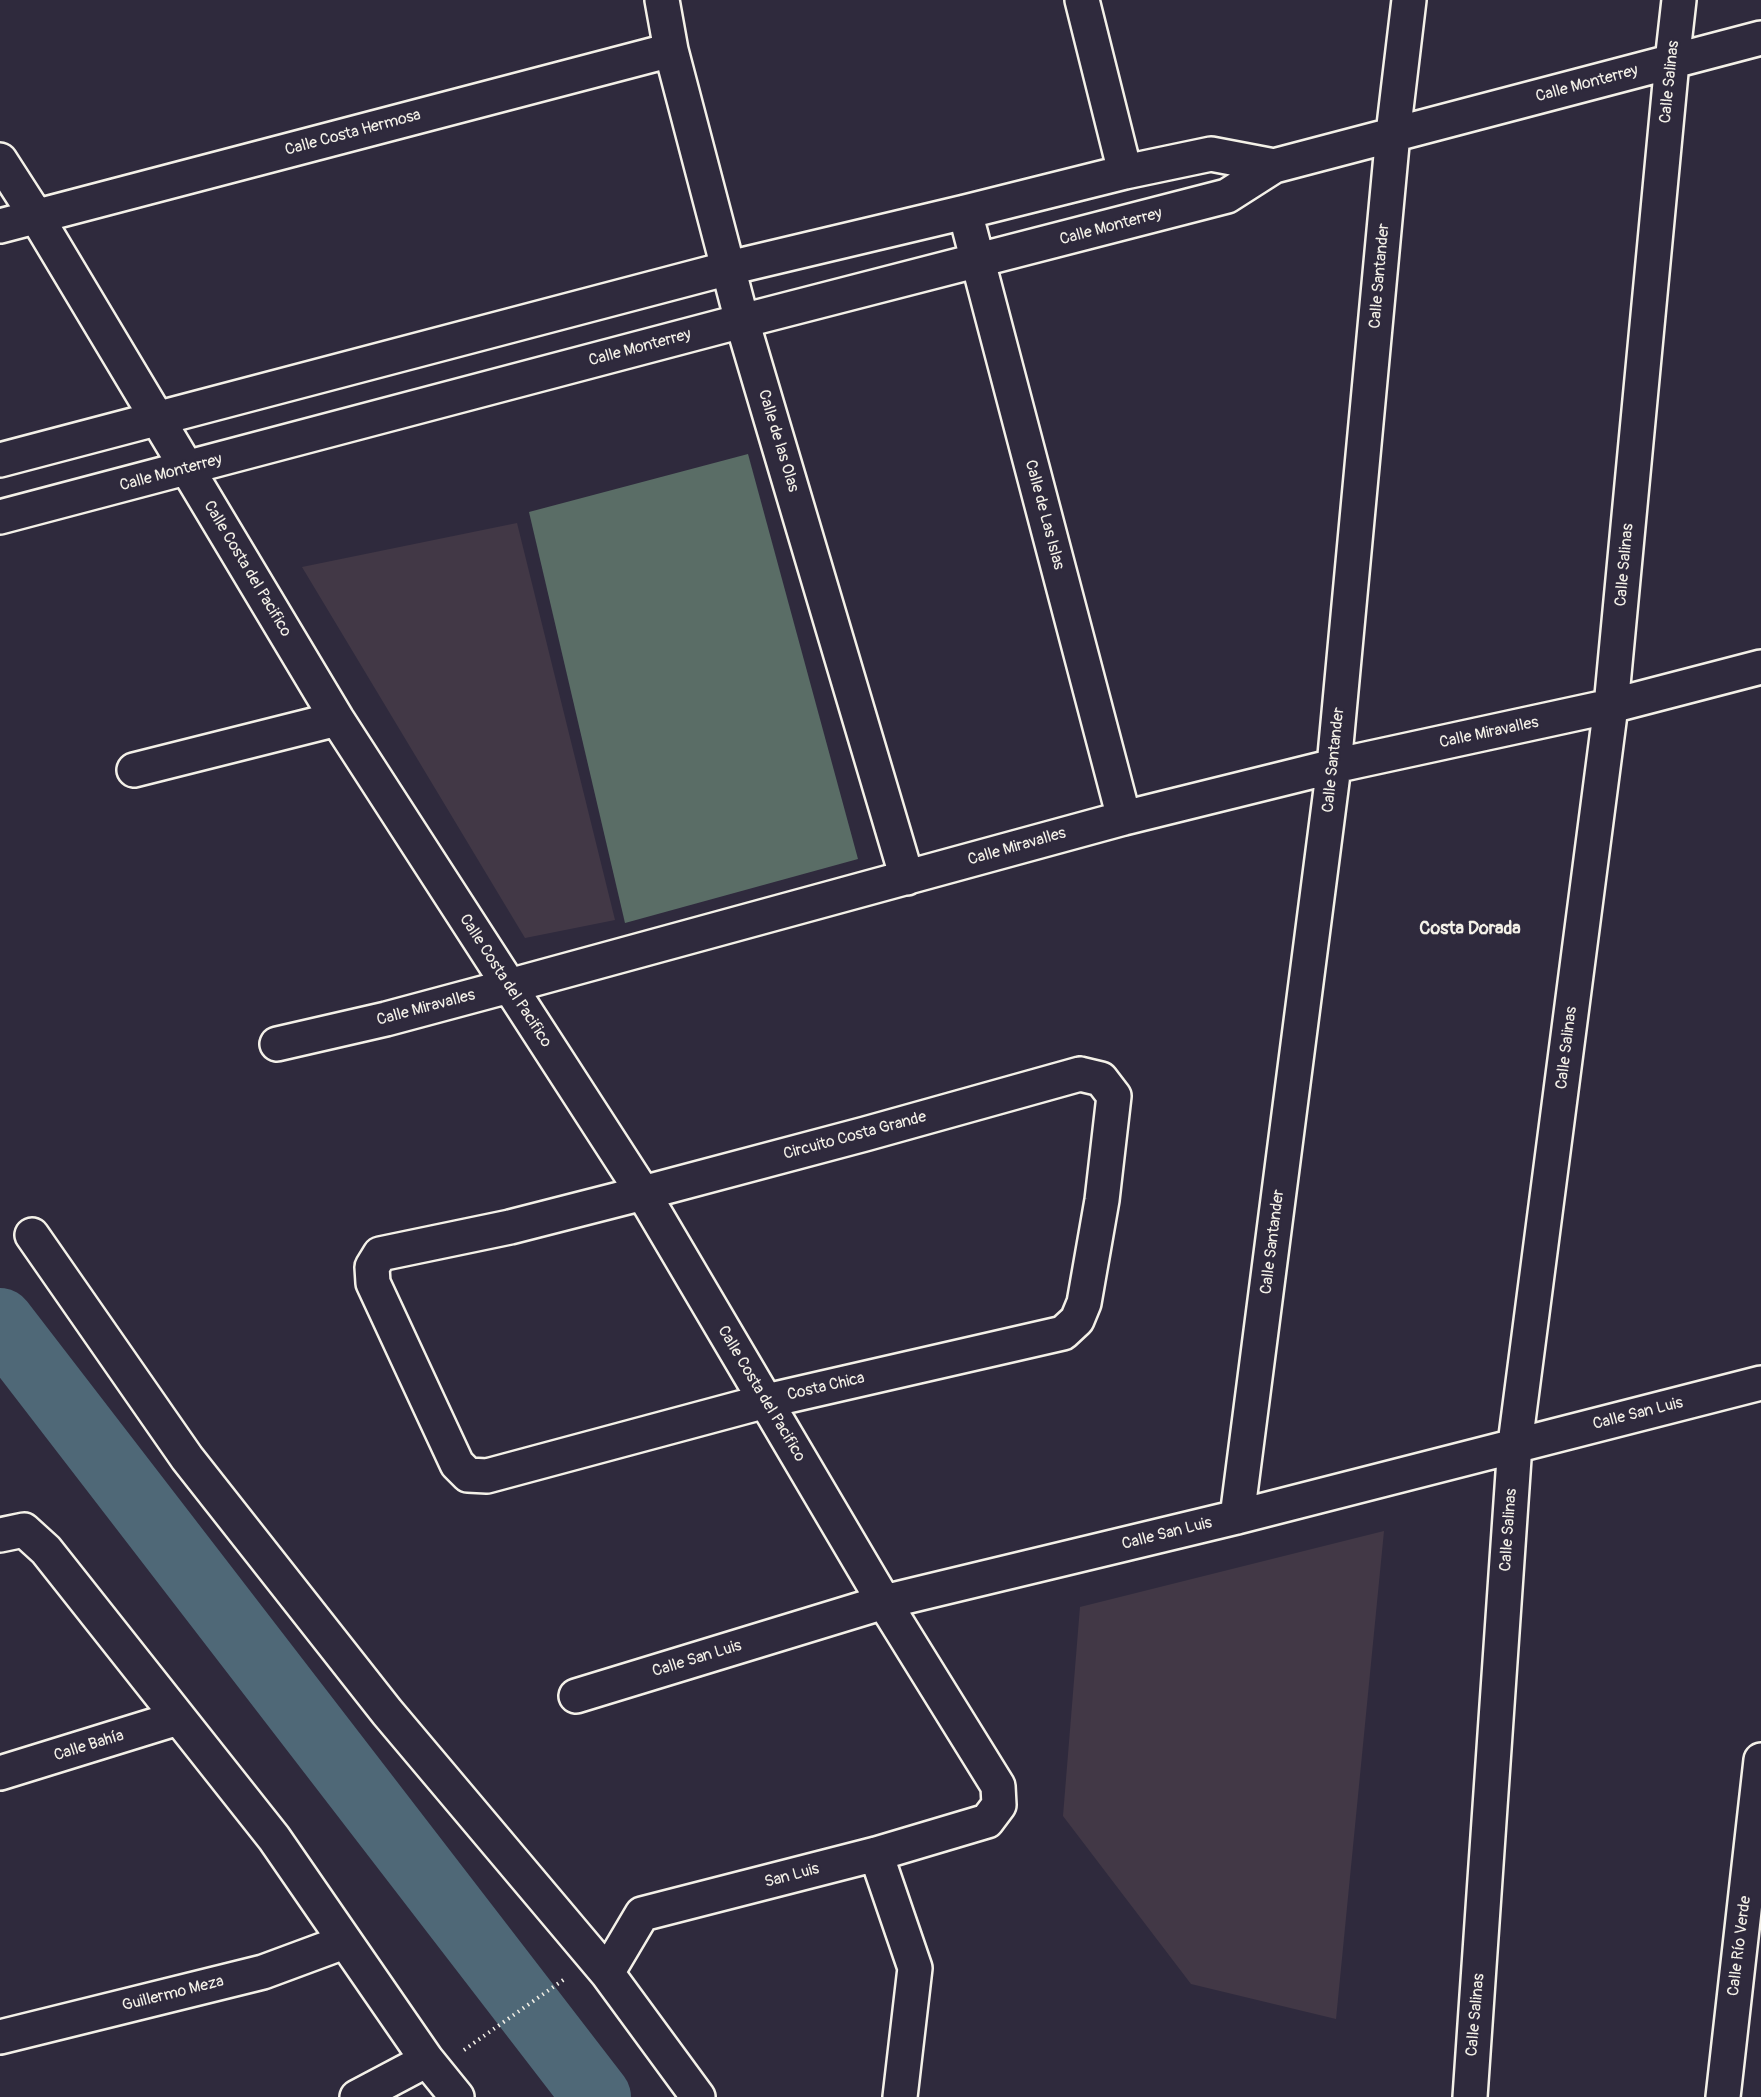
<!DOCTYPE html>
<meta charset="utf-8">
<style>
body{margin:0}
canvas{display:block;background:#2f2a3d}
</style>
<canvas width="1761" height="2097"></canvas>
<script>
const c = document.querySelector('canvas').getContext('2d');
c.lineJoin = 'round';
function paint(path, color) { c.fillStyle = color; c.fill(path, 'evenodd'); }
const shape = rows => new Path2D(rows.map(r => 'M' + r).join(''));
function strokePath(path, color, width, dash) { c.strokeStyle = color; c.lineWidth = width; c.lineCap = dash ? 'butt' : 'round'; c.setLineDash(dash || []); c.stroke(path); }
function drawText(font, color, halo, rows, align = 'center') {
  c.font = font + ' Pangolin,sans-serif'; c.lineWidth = 4.5; c.setLineDash([]); c.textBaseline = 'middle'; c.strokeStyle = halo; c.fillStyle = color; for (const [text, x, y, turn = 0] of rows) {
    c.save(); c.translate(x, y); c.rotate((+turn || 0) * Math.PI / 180); c.textAlign = isNaN(turn) ? turn : align; if (halo) c.strokeText(text, 0, 0); c.fillText(text, 0, 0); c.restore();
  }
}
paint(shape([
 [517,523,615,920,525,938,302,567],
 [1384,1531,1336,2019,1191,1984,1063,1816,1080,1607]
]), '#423846');
paint(shape([
 [748,454,858,859,625,923,529,512]
]), '#5a6d66');
strokePath(shape([
 [0,1322,597,2097]
]), '#4f6877', 68);
const street = shape([
 [662,0,671,50,742,321,907,878],
 [1082,0,1125,172],
 [0,160,36,216,337,719,643,1193,884,1602,998,1786,999,1805,987,1821,876,1854,642,1914,607,1973],
 [965,212,1124,818],
 [0,226,671,50],
 [0,460,729,268,965,212,1125,172,1211,154,1274,166],
 [0,517,742,321,1227,196,1274,166,1761,38],
 [134,770,337,719],
 [277,1044,386,1019,509,986,1124,818,1334,766,1611,706,1761,667],
 [1080,1074,1101,1079,1114,1096,1102,1200,1084,1303,1077,1320,1063,1333,766,1401,487,1476,468,1475,457,1464,373,1283,372,1267,380,1254,510,1227,643,1193,865,1134,1080,1074],
 [32,1235,187,1458,387,1712,607,1973,698,2097],
 [1237,1517,1334,766,1393,134,1409,0],
 [0,1535,24,1530,46,1550,274,1838,427,2060,457,2097],
 [576,1696,884,1602,1237,1517,1761,1383],
 [0,1773,178,1718],
 [876,1854,915,1968,900,2097],
 [0,2037,263,1972,344,1942],
 [357,2097,427,2060],
 [1470,2097,1515,1444,1611,706,1672,62,1679,0],
 [1723,2097,1761,1760]
]);
strokePath(street, '#f4f1e8', 38);
strokePath(shape([
 [464,2050,566,1978]
]), '#f4f1e8', 4, [1.5, 4.5]);
strokePath(street, '#2f2a3d', 33);
drawText('16px', '#f4f1e8', '#2f2a3d', [
 ["Calle Salinas",1670,82,-84],
 ["Calle Monterrey",1587,84,-15],
 ["Calle Costa Hermosa",353,133,-15],
 ["Calle Monterrey",1111,227,-15],
 ["Calle Santander",1380,276,-85],
 ["Calle Monterrey",640,348,-15],
 ["Calle de las Olas",778,441,73],
 ["Calle Monterrey",171,473,-15],
 ["Calle de Las Islas",1044,515,75],
 ["Calle Salinas",1625,565,-85],
 ["Calle Costa del Pacifico",247,569,59],
 ["Calle Miravalles",1489,733,-12],
 ["Calle Santander",1334,760,-84],
 ["Calle Miravalles",1017,847,-16],
 ["Calle Costa del Pacifico",505,981,57],
 ["Calle Miravalles",426,1008,-15],
 ["Calle Salinas",1567,1048,-83],
 ["Circuito Costa Grande",855,1136,-15],
 ["Calle Santander",1273,1242,-83],
 ["Costa Chica",826,1387,-13],
 ["Calle Costa del Pacifico",761,1394,59],
 ["Calle San Luis",1638,1414,-14],
 ["Calle Salinas",1509,1530,-86],
 ["Calle San Luis",1167,1534,-14],
 ["Calle San Luis",697,1659,-17],
 ["Calle Bahía",89,1746,-17],
 ["San Luis",792,1876,-15],
 ["Calle Río Verde",1740,1946,-83],
 ["Guillermo Meza",173,1994,-14],
 ["Calle Salinas",1476,2015,-85]
]);
drawText('bold 18px', '#f4f1e8', '#2f2a3d', [
 ["Costa Dorada",1470,929]
]);
</script>
